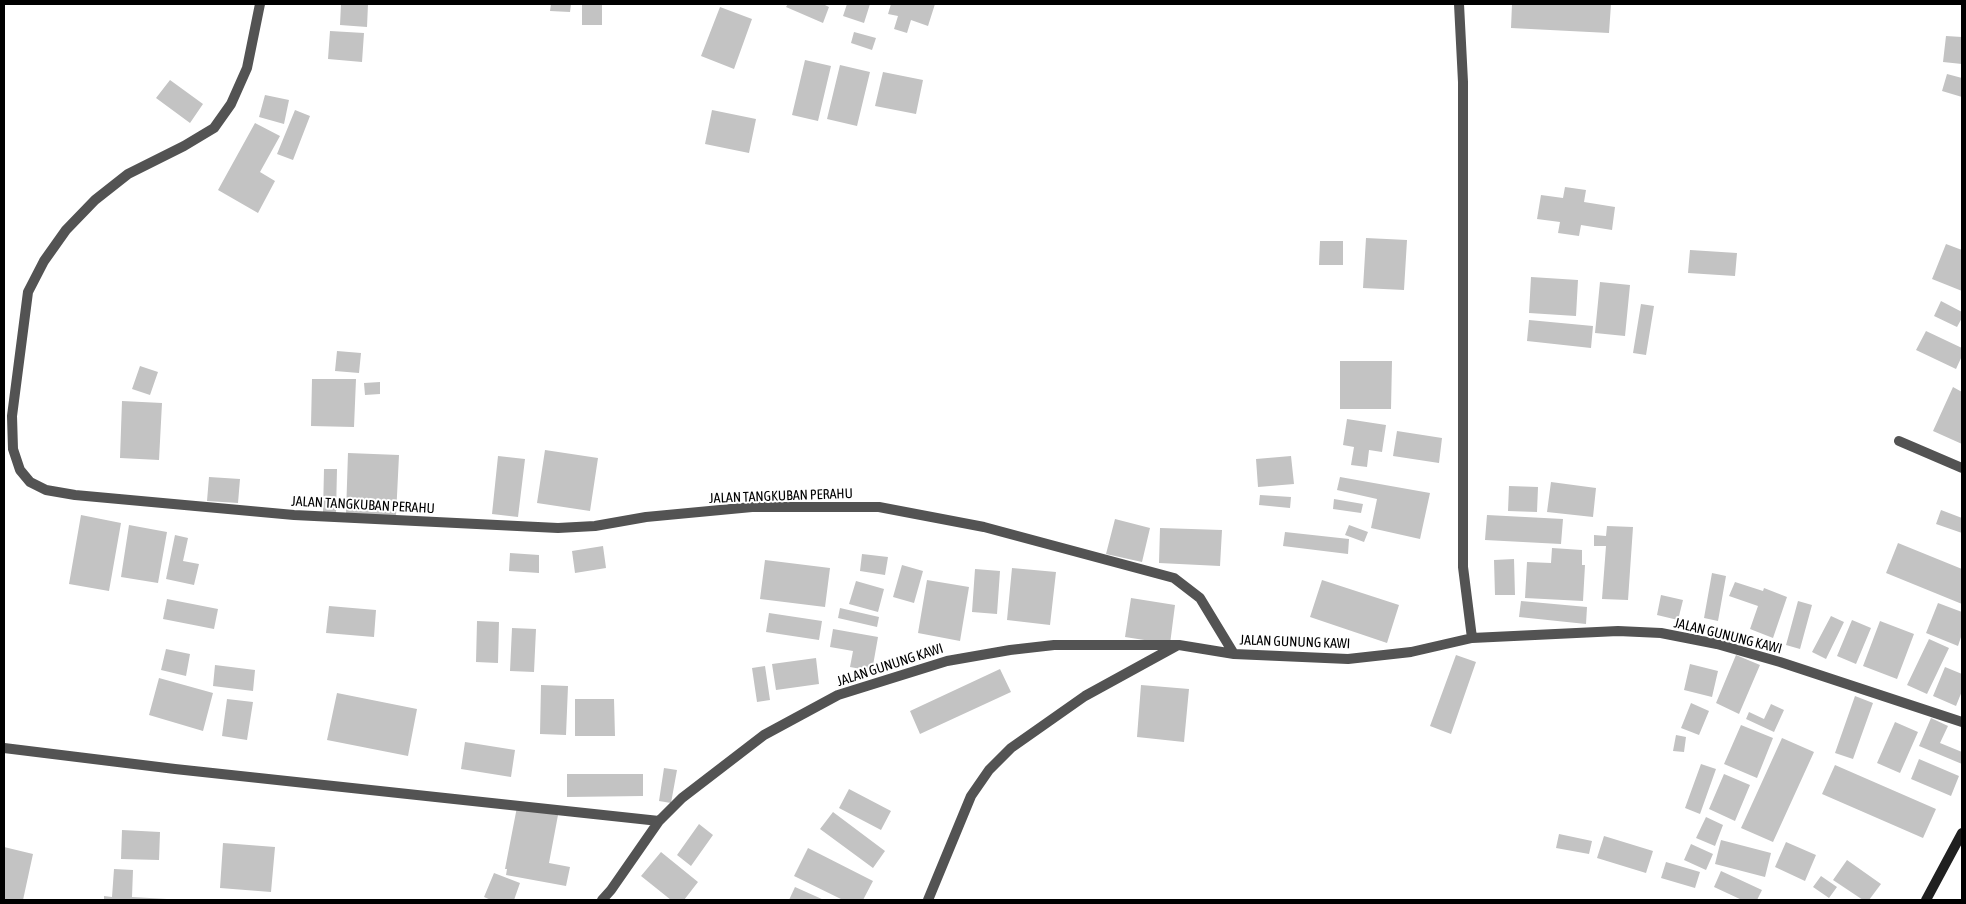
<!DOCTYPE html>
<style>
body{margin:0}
#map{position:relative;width:1966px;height:904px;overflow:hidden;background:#fff;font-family:"Asap Condensed",sans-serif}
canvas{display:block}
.frame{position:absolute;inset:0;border:5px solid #000;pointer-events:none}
</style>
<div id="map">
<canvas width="1966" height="904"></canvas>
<div class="frame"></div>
</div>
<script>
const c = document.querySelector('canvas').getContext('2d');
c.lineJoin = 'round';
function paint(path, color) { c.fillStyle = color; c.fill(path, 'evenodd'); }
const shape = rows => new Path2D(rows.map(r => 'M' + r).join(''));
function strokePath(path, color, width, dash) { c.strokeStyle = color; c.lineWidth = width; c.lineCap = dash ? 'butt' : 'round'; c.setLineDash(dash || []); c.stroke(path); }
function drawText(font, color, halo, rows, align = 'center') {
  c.font = font + ' "Asap Condensed",sans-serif'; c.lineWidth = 4; c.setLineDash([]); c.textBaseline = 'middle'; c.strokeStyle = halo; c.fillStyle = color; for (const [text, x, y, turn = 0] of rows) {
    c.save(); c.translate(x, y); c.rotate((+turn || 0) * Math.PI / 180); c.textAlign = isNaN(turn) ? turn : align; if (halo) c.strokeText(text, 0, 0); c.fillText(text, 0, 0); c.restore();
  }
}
paint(shape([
 [341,4,368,4,367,27,340,25],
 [551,4,571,4,570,12,550,11],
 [582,4,602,4,602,25,582,25],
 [788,4,823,4,829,7,823,23,786,7],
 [847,4,870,4,864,23,843,16],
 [891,4,935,4,928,26,911,20,907,33,894,29,898,16,888,14],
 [1512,4,1611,4,1609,33,1511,28],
 [720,7,752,19,734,69,701,56],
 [330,31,364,33,362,62,328,59],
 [854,32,876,38,872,50,851,43],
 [1946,36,1962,37,1962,64,1943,62],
 [805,60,831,66,818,121,792,115],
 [840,65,870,72,857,126,827,119],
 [883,72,923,80,916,114,875,106],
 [1947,74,1962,78,1962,97,1942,91],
 [170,80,203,104,190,123,156,98],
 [265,95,289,100,284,124,259,117],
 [295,110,310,116,293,160,277,154],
 [712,110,756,119,749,153,705,144],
 [255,123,280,136,260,172,275,181,258,213,218,190],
 [1565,187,1586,190,1584,202,1615,207,1612,230,1581,225,1579,236,1558,233,1560,222,1537,219,1541,195,1563,198],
 [1366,238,1407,240,1404,290,1363,288],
 [1320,241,1343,241,1343,265,1319,265],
 [1946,244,1962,250,1962,291,1932,279],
 [1690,250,1737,253,1735,276,1688,273],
 [1531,277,1578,280,1576,316,1529,313],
 [1600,282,1630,285,1625,336,1595,333],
 [1941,301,1962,312,1962,318,1957,327,1934,316],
 [1641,304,1654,306,1646,355,1633,353],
 [1529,320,1593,326,1591,348,1527,341],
 [1926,331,1962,348,1962,356,1956,369,1916,350],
 [337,351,361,353,359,373,335,371],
 [1340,361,1392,361,1391,409,1340,409],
 [140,366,158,372,150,395,132,389],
 [312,379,356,379,354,427,311,426],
 [380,382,380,394,365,395,364,383],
 [1953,387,1962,392,1962,444,1933,431],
 [122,401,162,403,159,460,120,458],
 [1347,419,1386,425,1382,452,1369,450,1367,467,1351,465,1354,447,1343,445],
 [1397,431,1442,438,1439,463,1393,456],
 [545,450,598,458,590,511,537,503],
 [348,453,399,455,396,516,346,514],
 [498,456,525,459,518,517,492,514],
 [1291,456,1294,484,1258,487,1256,459],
 [324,469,337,469,336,514,323,513],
 [209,477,240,479,238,503,207,501],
 [1340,477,1430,493,1420,539,1371,528,1377,499,1337,490],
 [1551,482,1596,488,1593,517,1547,512],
 [1509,486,1538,487,1537,512,1508,511],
 [1260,495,1291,497,1290,508,1259,505],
 [1334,499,1363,504,1361,513,1333,509],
 [1941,510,1962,518,1962,533,1936,524],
 [81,515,121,523,109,591,69,584],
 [1487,515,1563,519,1561,544,1485,540],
 [1115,519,1150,528,1142,562,1106,554],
 [129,525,167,532,158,583,121,577],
 [1349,525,1368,532,1364,542,1345,535],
 [1607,526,1633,527,1628,600,1602,599,1606,546,1594,546,1594,535,1606,536],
 [1160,528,1222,530,1220,566,1159,563],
 [1285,532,1349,539,1348,554,1283,546],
 [175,535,188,538,183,561,199,564,194,585,166,579],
 [1898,543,1962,569,1962,604,1886,573],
 [603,546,606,568,575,573,572,551],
 [1552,548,1582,550,1582,565,1585,565,1583,601,1525,598,1527,562,1551,563],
 [510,553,539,555,539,573,509,571],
 [862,554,888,557,885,575,860,571],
 [1514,559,1515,595,1495,595,1494,560],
 [765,560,830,568,825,607,760,599],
 [902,565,923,571,914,603,893,597],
 [1012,568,1056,572,1050,625,1007,620],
 [975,569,1000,571,997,614,972,612],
 [1712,573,1726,576,1718,621,1704,618],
 [927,580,969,587,960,641,918,633],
 [1322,580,1399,605,1387,643,1310,617],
 [856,581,884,589,878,612,849,604],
 [1735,582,1763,591,1764,588,1787,597,1773,638,1750,629,1758,606,1729,596],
 [1661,595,1683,600,1678,620,1657,615],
 [1131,598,1175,605,1170,644,1125,637],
 [167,599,218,609,214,629,163,619],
 [1521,601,1587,607,1586,624,1519,617],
 [1798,601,1812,605,1800,649,1786,645],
 [1938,603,1962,612,1962,634,1958,646,1926,633],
 [329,606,376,610,374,637,326,633],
 [840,608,879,617,877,627,838,618],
 [769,613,822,621,819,640,766,632],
 [1831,616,1844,622,1826,659,1812,652],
 [1852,620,1871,628,1856,664,1837,656],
 [477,621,499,622,498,663,476,662],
 [1880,621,1914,634,1897,679,1863,666],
 [512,628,536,629,534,672,510,671],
 [833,629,878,637,872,671,850,667,853,651,830,647],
 [1929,639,1949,648,1927,694,1907,685],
 [166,649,190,654,186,676,161,670],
 [1456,655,1476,662,1451,734,1430,726],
 [1736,655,1760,665,1739,714,1716,703],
 [816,658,819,684,776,690,772,664],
 [1690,664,1718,671,1712,697,1684,690],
 [215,665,255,670,253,691,213,686],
 [765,666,770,700,757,702,752,668],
 [1945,667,1962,674,1962,691,1956,706,1933,696],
 [1000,669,1011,692,920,734,910,711],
 [159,678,213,693,203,731,149,715],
 [541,685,568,686,566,735,540,734],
 [1141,685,1189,689,1184,742,1137,737],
 [337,693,417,709,408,756,327,740],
 [1855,696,1873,703,1853,759,1835,753],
 [227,699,253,702,247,740,222,736],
 [575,699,614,699,615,736,575,736],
 [1691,703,1709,711,1699,735,1681,728],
 [1771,704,1784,710,1774,732,1746,719,1749,712,1764,719],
 [1931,718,1948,726,1940,743,1962,752,1962,764,1919,746],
 [1895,722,1918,732,1900,773,1877,763],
 [1741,725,1773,738,1757,778,1724,764],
 [1676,735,1686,737,1684,752,1673,751],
 [1782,738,1814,752,1773,842,1741,828],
 [465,742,515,750,511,777,461,769],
 [1919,759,1959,776,1951,796,1911,779],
 [1701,764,1716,769,1700,814,1685,808],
 [1835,765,1936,809,1923,838,1822,794],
 [664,768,677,770,671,803,659,801],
 [567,774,643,774,643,796,567,797],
 [1724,774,1750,785,1735,821,1709,809],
 [849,789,891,811,881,830,839,808],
 [517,807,558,815,549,863,570,867,566,886,506,875,507,869,505,869],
 [833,812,885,851,873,868,820,829],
 [1706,817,1723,825,1715,846,1696,838],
 [699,824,713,835,691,866,677,855],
 [122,830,160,832,159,860,121,859],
 [1559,834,1592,841,1589,854,1556,848],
 [1604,836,1653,851,1646,873,1597,858],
 [1721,840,1771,853,1765,877,1715,864],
 [1786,842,1816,855,1805,881,1775,867],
 [223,843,275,847,271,892,220,888],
 [1691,844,1713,854,1706,870,1684,860],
 [4,847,33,854,23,900,4,900],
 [808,848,873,881,863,900,843,900,794,876],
 [661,852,698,882,684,900,671,900,641,876],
 [1847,860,1881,884,1869,900,1863,900,1833,880],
 [1666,862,1700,872,1695,888,1661,878],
 [114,869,133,870,132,897,167,899,167,900,104,900,104,896,112,897],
 [1721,871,1762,890,1757,900,1742,900,1714,887],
 [494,873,520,883,514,900,491,900,484,897],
 [1821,876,1837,887,1829,898,1813,887],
 [795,887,824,900,789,900]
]), '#c3c3c3');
strokePath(shape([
 [260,4,247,68,231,104,214,128,184,146,128,174,95,200,66,230,44,261,28,292,12,416,13,449,20,470,30,482,46,490,75,495,294,515,558,528,595,526,646,517,752,507,879,507,984,527,1174,578,1200,598,1234,654],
 [1459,4,1463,82,1463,567,1472,638],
 [1899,441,1962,468],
 [4,748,175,769,659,821],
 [602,900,611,890,659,821,682,798,764,735,838,695,947,661,1010,650,1054,645,1179,645,1234,654,1348,659,1411,652,1472,638,1618,631,1661,633,1717,644,1780,662,1962,722],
 [928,900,971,796,989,770,1011,748,1085,696,1178,645]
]), '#535353', 10);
strokePath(shape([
 [1926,900,1962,833]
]), '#202020', 10);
drawText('14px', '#000', '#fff', [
 ["JALAN TANGKUBAN PERAHU",781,496,-2],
 ["JALAN TANGKUBAN PERAHU",363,505,3],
 ["JALAN GUNUNG KAWI",1728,636,14],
 ["JALAN GUNUNG KAWI",1295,642,2],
 ["JALAN GUNUNG KAWI",890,665,-18]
]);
</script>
